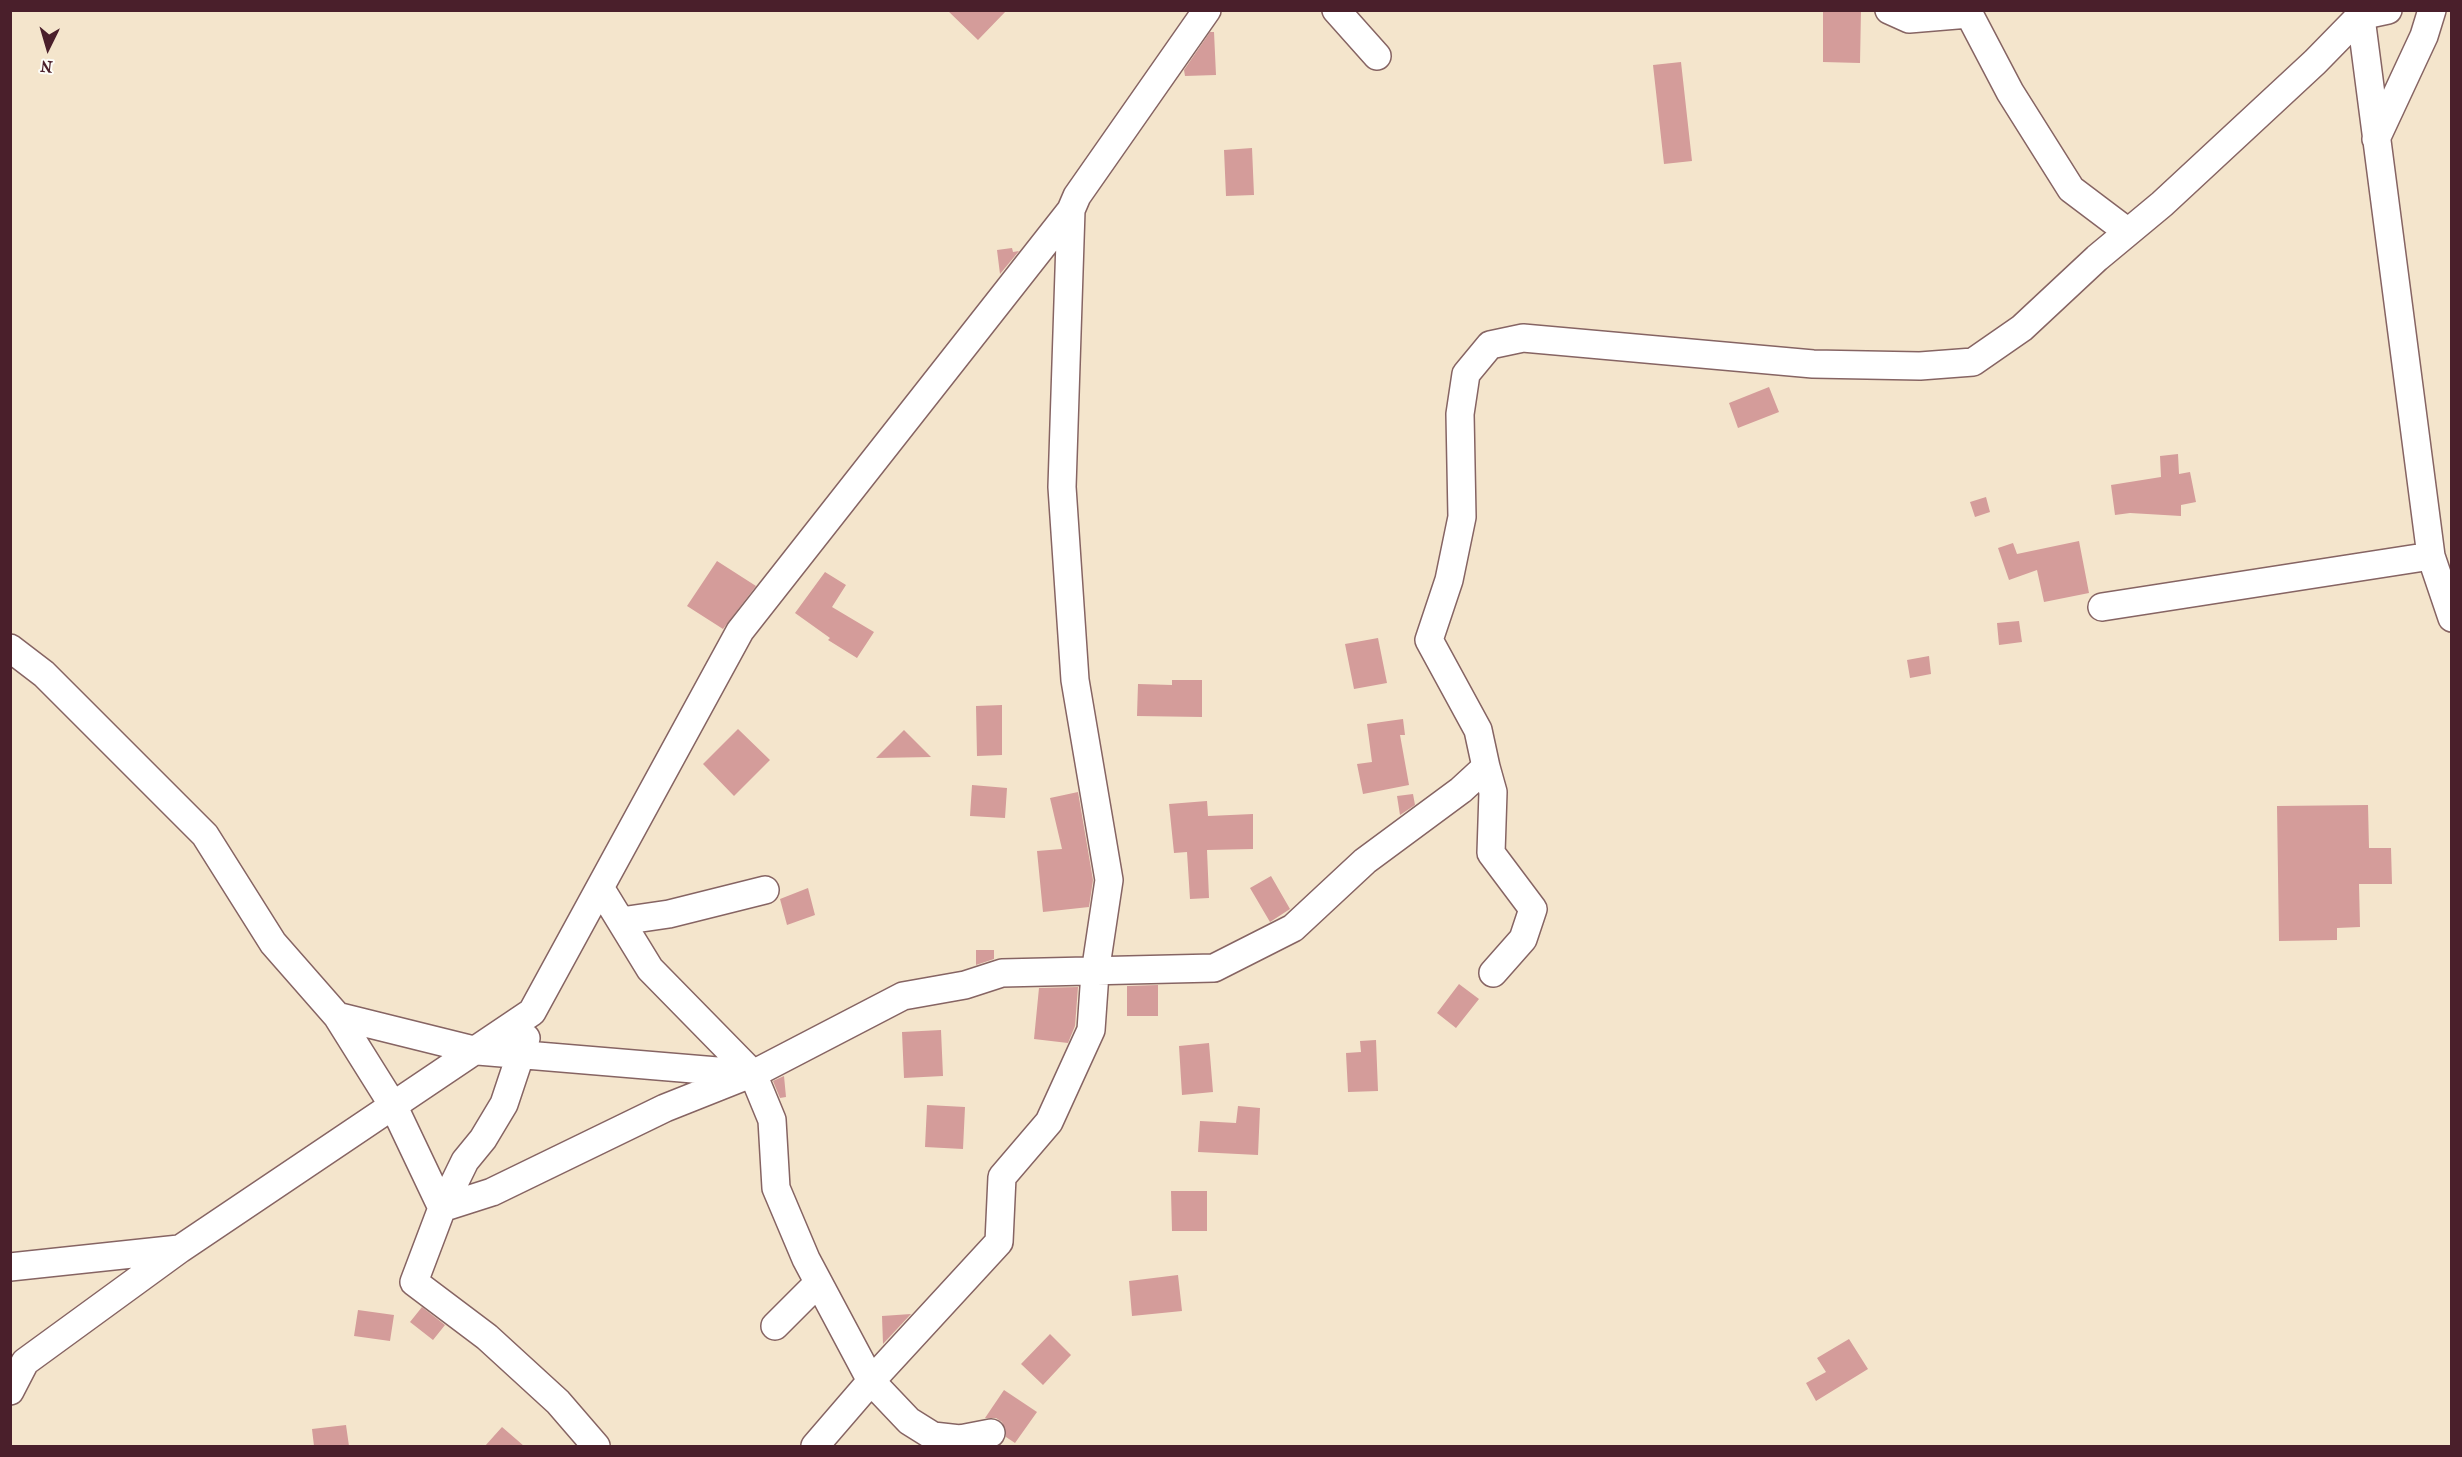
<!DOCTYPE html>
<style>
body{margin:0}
#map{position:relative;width:2462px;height:1457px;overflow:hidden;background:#f4e5cc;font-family:"IM FELL French Canon",serif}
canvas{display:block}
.frame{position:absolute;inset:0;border:12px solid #4a1f2b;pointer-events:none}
.north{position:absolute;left:18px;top:18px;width:60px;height:60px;-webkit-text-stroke:4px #fdfcf7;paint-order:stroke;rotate:185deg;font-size:16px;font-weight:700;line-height:24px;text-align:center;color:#4a1f2b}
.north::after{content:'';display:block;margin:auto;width:21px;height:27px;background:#4a1f2b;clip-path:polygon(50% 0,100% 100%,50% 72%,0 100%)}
</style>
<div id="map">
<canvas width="2462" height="1457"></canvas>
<div class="frame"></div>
<div class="north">N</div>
</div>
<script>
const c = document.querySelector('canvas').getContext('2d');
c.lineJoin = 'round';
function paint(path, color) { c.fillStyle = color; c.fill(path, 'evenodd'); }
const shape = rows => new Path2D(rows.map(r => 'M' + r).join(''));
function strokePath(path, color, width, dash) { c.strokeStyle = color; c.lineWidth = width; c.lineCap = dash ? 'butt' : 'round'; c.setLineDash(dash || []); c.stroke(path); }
paint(shape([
 [947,10,1007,10,978,40],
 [1823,10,1861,10,1860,63,1823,62],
 [1210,32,1214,32,1216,75,1185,76,1184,70],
 [1681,62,1692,161,1664,164,1653,65],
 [1252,148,1254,195,1226,196,1224,150],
 [1012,248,1013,252,1019,251,1000,274,997,250],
 [1769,387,1779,412,1738,428,1729,403],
 [2178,454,2179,474,2190,472,2196,502,2181,505,2181,516,2130,513,2115,515,2111,485,2161,477,2160,456],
 [1986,497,1990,512,1975,517,1970,502],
 [2079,541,2089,593,2044,602,2037,570,2009,580,1998,548,2013,543,2017,554],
 [717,561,756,586,723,629,687,606],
 [825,572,846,585,832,607,874,632,857,658,828,640,830,638,795,613],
 [2019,621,2022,642,1999,645,1997,623],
 [1378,638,1387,683,1354,689,1345,644],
 [1929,656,1931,674,1910,678,1907,660],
 [1172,680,1202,680,1202,717,1137,716,1138,684,1172,685],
 [1002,705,1002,755,977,756,976,706],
 [1403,719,1405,735,1400,735,1409,785,1363,794,1357,764,1372,762,1367,724],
 [738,729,770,760,734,796,703,764],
 [904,730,931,757,876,758],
 [972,785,1007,788,1005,818,970,816],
 [1078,792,1093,880,1089,907,1043,912,1037,851,1062,849,1050,798],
 [1413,794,1415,805,1400,815,1397,796],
 [1207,801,1208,816,1253,814,1253,849,1207,850,1209,898,1190,899,1187,852,1174,853,1169,804],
 [2368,805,2369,848,2391,848,2392,884,2359,884,2360,927,2337,928,2337,940,2279,941,2277,806],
 [1271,876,1290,909,1270,922,1250,888],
 [808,888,815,915,787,925,780,899],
 [976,950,994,950,994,959,976,965],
 [1459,984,1479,999,1456,1028,1437,1013],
 [1158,985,1158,1016,1127,1016,1127,986],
 [1078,987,1075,1026,1068,1043,1034,1039,1039,988],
 [941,1030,943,1076,904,1078,902,1032],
 [1376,1040,1378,1091,1348,1092,1346,1053,1361,1052,1360,1041],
 [1209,1043,1213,1092,1182,1095,1179,1046],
 [784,1076,786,1097,780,1098,773,1081],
 [927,1105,965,1107,963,1149,925,1147],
 [1238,1106,1260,1108,1258,1155,1198,1152,1200,1121,1236,1123],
 [1171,1191,1207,1191,1207,1231,1172,1231],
 [1178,1275,1182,1311,1132,1316,1129,1281],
 [422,1307,445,1325,433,1340,410,1322],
 [358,1310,394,1315,390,1341,354,1336],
 [911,1314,883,1344,882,1316],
 [1050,1334,1071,1355,1043,1385,1021,1364],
 [1849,1339,1868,1369,1816,1401,1806,1383,1826,1372,1817,1358],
 [1004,1390,1037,1412,1015,1443,1006,1437,1002,1422,996,1418,985,1418],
 [346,1425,349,1446,314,1446,312,1429],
 [502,1427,524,1446,485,1446]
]), '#d49c9a');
const minor = shape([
 [1336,10,1377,56],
 [1889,10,1909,19,1969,14],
 [1967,10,2010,92,2071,189,2128,232],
 [2360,10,2431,556,2452,618],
 [2376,139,2424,36,2432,10],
 [2102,607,2431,556],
 [10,648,44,674,205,835,273,943,337,1016,394,1107,442,1208,414,1282,487,1337,558,1402,596,1446],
 [1486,767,1493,792,1491,853,1533,909,1523,939,1493,973],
 [601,889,650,969,753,1074,772,1120,776,1188,806,1259,871,1381,909,1421,933,1436,960,1439,991,1433],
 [621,921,669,914,765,890],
 [337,1016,478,1051,753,1074,903,996,965,985,1002,973,1214,968,1293,928,1365,861,1461,790,1486,767,1478,730,1429,640,1449,580,1462,517,1460,414,1466,374,1490,345,1523,338,1813,364,1920,366,1973,362,2022,328,2097,258,2162,204,2315,62,2360,16,2388,10],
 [442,1208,492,1192,665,1108,743,1077],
 [442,1208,465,1161,483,1139,504,1104,526,1038],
 [10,1267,179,1249],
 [775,1326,818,1283],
 [10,1391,25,1362,180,1249,532,1012,740,631,1071,210,1077,196,1207,10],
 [815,1446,871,1381,999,1242,1002,1177,1049,1122,1091,1030,1095,973,1109,880,1075,680,1062,487,1071,210]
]);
strokePath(minor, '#866463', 30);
strokePath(minor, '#fff', 27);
</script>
